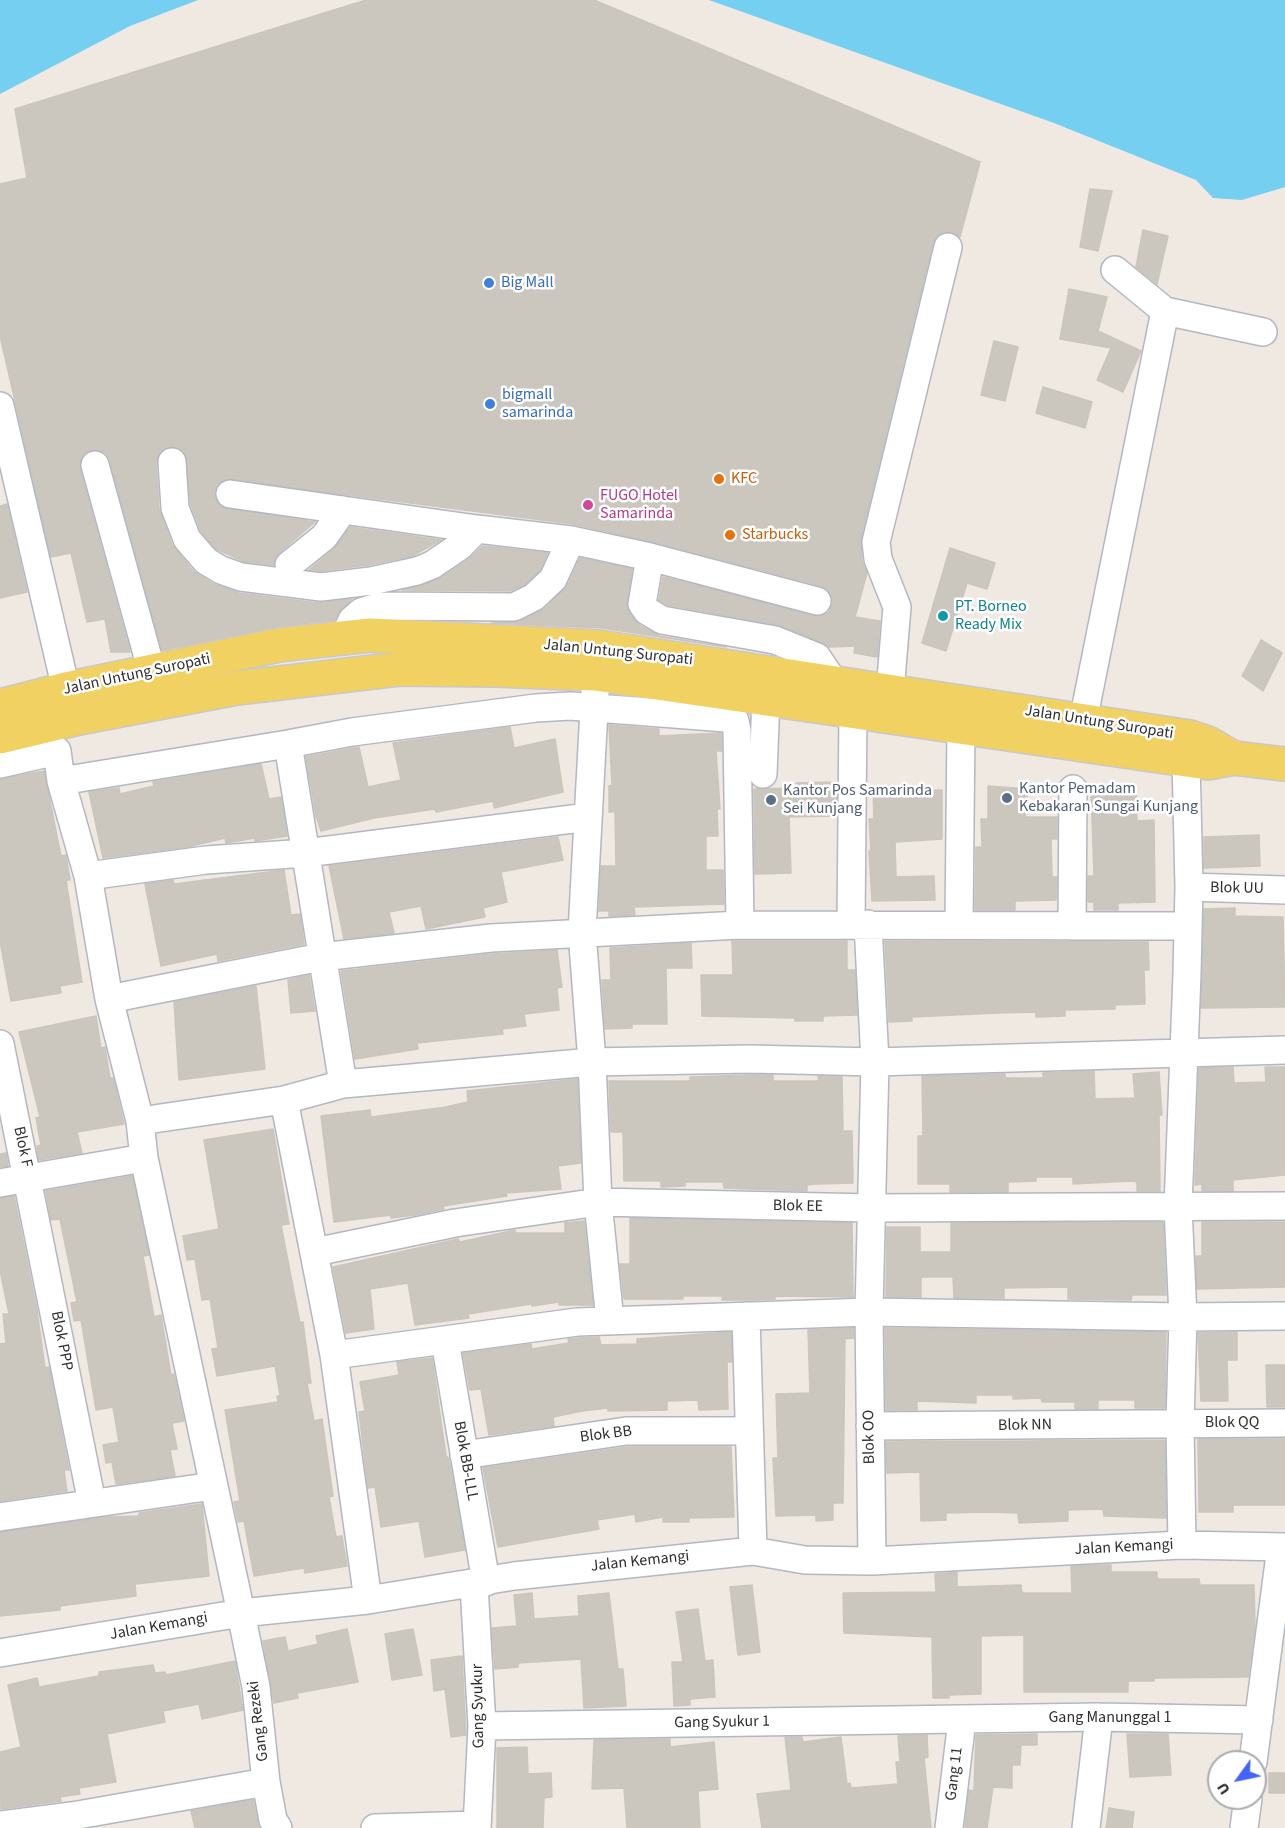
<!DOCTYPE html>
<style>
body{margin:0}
#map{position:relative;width:1285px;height:1828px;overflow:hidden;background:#efe9e1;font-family:"Source Sans 3",sans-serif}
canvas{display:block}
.north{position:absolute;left:1207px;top:1750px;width:60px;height:60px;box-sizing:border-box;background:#fff;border:2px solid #ababab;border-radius:50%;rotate:237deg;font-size:16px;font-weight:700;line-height:24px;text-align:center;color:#2e2e2e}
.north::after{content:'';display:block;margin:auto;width:21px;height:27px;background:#4264fb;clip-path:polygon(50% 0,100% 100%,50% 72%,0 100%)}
</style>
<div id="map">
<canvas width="1285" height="1828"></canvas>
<div class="north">U</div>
</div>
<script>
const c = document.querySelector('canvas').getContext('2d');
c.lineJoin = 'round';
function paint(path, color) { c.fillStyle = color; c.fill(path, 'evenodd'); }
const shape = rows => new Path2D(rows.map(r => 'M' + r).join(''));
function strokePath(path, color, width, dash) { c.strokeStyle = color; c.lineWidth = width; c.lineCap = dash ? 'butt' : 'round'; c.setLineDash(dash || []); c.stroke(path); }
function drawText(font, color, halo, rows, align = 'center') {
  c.font = font + ' "Source Sans 3",sans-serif'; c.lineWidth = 5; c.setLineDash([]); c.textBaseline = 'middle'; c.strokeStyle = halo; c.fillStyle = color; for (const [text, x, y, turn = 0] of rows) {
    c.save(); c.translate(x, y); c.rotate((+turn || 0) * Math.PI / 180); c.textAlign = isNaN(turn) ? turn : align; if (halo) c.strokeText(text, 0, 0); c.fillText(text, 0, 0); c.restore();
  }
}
paint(shape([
 [0,0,198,0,130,26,0,94],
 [709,0,1285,0,1285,187,1242,200,1213,198,1196,180,1054,123]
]), '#75cff0');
const building = shape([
 [366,0,594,0,980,162,960,237,952,232,944,232,937,236,933,243,861,538,862,561,867,573,855,617,880,621,877,657,854,653,855,646,828,647,778,625,668,605,659,600,663,577,821,616,829,612,832,604,828,590,822,586,654,542,573,524,225,479,217,485,214,492,221,507,315,522,279,553,274,565,245,562,216,549,201,531,191,505,185,454,179,448,172,446,163,449,156,462,159,509,172,545,194,572,213,584,239,593,319,603,352,599,341,609,335,620,275,627,162,650,110,461,106,453,91,450,83,454,80,469,130,652,111,652,105,619,87,622,71,553,51,557,0,336,0,184,27,178,15,109,366,0],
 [1090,189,1112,191,1098,251,1080,247,1090,189],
 [1143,230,1168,236,1157,284,1136,267,1143,230],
 [1069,289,1107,297,1098,331,1141,351,1123,392,1097,380,1111,348,1060,339,1069,289],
 [994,341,1018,347,1005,401,981,395,994,341],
 [1043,387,1092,402,1085,428,1036,413,1043,387],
 [7,504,27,592,0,598,0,506,7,504],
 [350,527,441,540,412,556,368,565,321,571,309,570,334,549,350,527],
 [483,546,548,553,540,570,525,584,510,591,402,590,441,578,469,559,483,546],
 [950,548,995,563,987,589,967,583,946,651,922,643,950,548],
 [580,558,632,569,627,607,639,625,659,636,726,647,602,628,491,623,521,621,545,609,567,586,580,558],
 [1261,640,1282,653,1263,691,1242,676,1261,640],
 [609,725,659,729,659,736,721,733,722,751,716,751,720,809,717,809,718,836,706,836,706,870,723,870,724,904,634,907,635,915,609,916,609,911,599,911,601,866,616,866,615,812,609,812,609,786,612,785,609,725],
 [510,727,514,748,555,739,563,792,494,808,493,801,436,812,435,809,374,818,321,831,316,816,306,757,359,747,368,787,401,780,393,743,510,727],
 [261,764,269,799,281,797,287,836,255,841,255,838,226,843,225,838,187,847,103,858,89,792,119,788,120,794,154,786,153,782,261,764],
 [44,771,61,856,66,855,70,880,66,880,82,982,60,986,61,993,11,1001,0,941,0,779,44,771],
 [837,782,836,816,789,817,791,873,755,874,754,789,796,788,796,783,837,782],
 [873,786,898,786,898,792,942,790,942,839,895,842,896,877,934,876,935,900,872,901,869,851,871,851,869,819,874,819,873,786],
 [988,786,1028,789,1025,817,1057,817,1057,839,1051,839,1052,877,1057,877,1056,900,1015,901,1015,910,975,910,976,847,982,847,981,819,988,819,988,786],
 [1113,787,1113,790,1136,789,1137,821,1154,820,1155,902,1118,903,1118,910,1094,910,1094,902,1088,902,1088,876,1094,876,1091,788,1113,787],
 [1259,835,1260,866,1204,868,1204,837,1259,835],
 [558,837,563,860,501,872,507,902,483,908,485,917,426,929,421,906,389,912,394,933,344,939,329,866,558,837],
 [284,870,291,915,300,914,304,944,218,961,217,954,161,966,145,884,173,880,174,884,284,870],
 [1235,908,1235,916,1283,917,1285,1007,1201,1008,1204,909,1235,908],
 [732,941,847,941,847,970,855,970,857,1015,823,1016,823,1021,795,1021,795,1018,702,1016,701,975,733,975,732,941],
 [885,941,1148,942,1149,970,1144,970,1145,1004,1115,1005,1115,1009,1065,1010,1065,1016,1036,1017,1036,1012,998,1013,912,1017,912,1021,889,1022,885,941],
 [691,943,692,968,666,968,667,1024,632,1024,632,1028,605,1029,602,980,611,980,610,948,691,943],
 [557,950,562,987,557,988,559,1010,524,1014,526,1026,502,1029,503,1034,417,1043,418,1049,355,1059,341,971,492,954,557,950],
 [309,975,315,1011,291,1013,288,980,309,975],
 [256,986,265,1069,179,1080,174,1002,256,986],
 [96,1016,101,1048,105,1047,110,1078,113,1078,124,1124,77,1132,82,1153,39,1160,37,1146,41,1145,36,1118,40,1117,19,1032,96,1016],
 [1233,1067,1234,1083,1266,1082,1265,1067,1285,1067,1285,1175,1233,1180,1233,1191,1202,1191,1202,1184,1195,1185,1199,1068,1233,1067],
 [1094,1071,1095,1099,1135,1098,1133,1074,1159,1072,1162,1115,1159,1115,1160,1191,1137,1191,1137,1182,1132,1181,1073,1184,1073,1177,1036,1177,1036,1181,1008,1182,1008,1192,950,1192,950,1184,918,1184,918,1136,923,1136,922,1076,1005,1074,1005,1078,1043,1078,1043,1073,1094,1071],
 [750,1075,773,1075,773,1081,819,1081,818,1076,842,1077,843,1131,852,1131,853,1183,816,1184,807,1185,807,1191,724,1188,723,1182,685,1182,685,1186,661,1187,661,1181,624,1181,623,1132,611,1132,609,1081,690,1081,690,1077,750,1075],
 [577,1079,581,1163,558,1166,561,1189,506,1193,507,1196,443,1206,444,1209,415,1215,391,1218,391,1215,334,1222,321,1116,370,1110,371,1117,446,1107,468,1102,467,1091,577,1079],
 [273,1129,289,1224,281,1225,300,1323,303,1322,311,1383,307,1383,314,1421,322,1419,333,1496,329,1497,336,1537,342,1536,347,1566,305,1573,304,1568,254,1576,244,1521,238,1522,234,1502,240,1501,225,1410,278,1402,277,1396,280,1396,275,1366,217,1376,212,1349,218,1348,210,1299,202,1300,195,1259,187,1260,183,1236,219,1229,204,1140,273,1129],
 [6,1153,8,1166,0,1167,0,1154,6,1153],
 [132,1176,149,1255,143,1256,154,1317,161,1315,171,1375,174,1374,184,1421,172,1423,177,1449,170,1450,175,1476,116,1484,112,1462,106,1463,103,1445,119,1442,113,1407,96,1410,81,1320,74,1321,71,1303,77,1302,60,1219,51,1220,46,1191,132,1176],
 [14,1196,37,1310,45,1368,49,1367,69,1470,64,1470,67,1491,0,1501,0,1344,6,1343,3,1314,9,1314,0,1270,0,1198,14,1196],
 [630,1218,852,1223,853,1297,775,1296,775,1299,752,1300,722,1300,722,1296,683,1296,683,1299,624,1299,620,1264,630,1264,630,1218],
 [584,1221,593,1305,559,1305,559,1302,532,1306,531,1304,468,1314,469,1318,415,1325,408,1283,370,1289,374,1329,346,1333,333,1267,458,1239,460,1242,515,1230,516,1233,565,1233,565,1223,584,1221],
 [1163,1222,1166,1295,1132,1295,1131,1300,1068,1299,1068,1287,1004,1288,1004,1298,954,1298,953,1277,921,1277,921,1297,886,1297,887,1227,920,1227,920,1252,951,1252,951,1223,1163,1222],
 [1202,1222,1285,1222,1285,1287,1197,1289,1196,1256,1202,1256,1202,1222],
 [853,1328,854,1338,845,1339,843,1503,833,1503,833,1520,816,1521,816,1515,776,1516,773,1458,778,1458,776,1394,810,1393,808,1330,853,1328],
 [885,1328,1166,1332,1165,1408,1135,1408,1135,1400,1098,1400,1098,1409,1075,1409,1075,1402,1042,1402,1041,1398,1013,1399,1013,1395,976,1395,976,1403,917,1401,917,1410,886,1410,885,1328],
 [731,1332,732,1362,727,1362,728,1409,699,1410,698,1400,667,1401,667,1410,608,1411,608,1408,582,1411,553,1417,554,1426,489,1435,481,1389,470,1390,463,1353,531,1344,532,1349,569,1343,568,1339,578,1338,599,1337,601,1345,637,1344,637,1339,731,1332],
 [1237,1332,1237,1360,1227,1360,1228,1401,1201,1401,1198,1333,1237,1332],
 [432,1358,446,1456,449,1459,465,1550,425,1557,419,1521,381,1527,375,1487,368,1488,359,1412,365,1411,360,1382,399,1375,397,1362,432,1358],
 [1266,1365,1285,1365,1285,1407,1267,1407,1266,1365],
 [1198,1439,1285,1439,1285,1505,1233,1505,1233,1512,1199,1512,1198,1439],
 [1165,1440,1166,1518,1104,1516,1103,1509,1068,1510,1068,1521,1019,1523,1018,1513,988,1512,946,1513,946,1520,921,1521,920,1472,887,1473,886,1442,1165,1440],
 [627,1447,731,1447,734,1517,689,1518,689,1522,663,1522,663,1517,636,1522,635,1514,597,1520,599,1529,498,1547,483,1468,627,1447],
 [202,1504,209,1576,135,1584,136,1596,60,1606,60,1610,0,1616,0,1532,108,1517,139,1516,139,1513,202,1504],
 [1107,1565,1111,1565,1111,1572,1157,1572,1157,1579,1199,1579,1200,1585,1254,1585,1255,1627,1248,1677,1154,1678,1154,1681,1128,1681,1128,1692,1024,1692,1024,1635,981,1636,981,1694,949,1695,949,1698,933,1698,932,1637,844,1633,843,1593,936,1592,935,1574,957,1572,957,1587,1021,1585,1022,1593,1072,1593,1071,1566,1107,1565],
 [752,1585,760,1652,738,1655,730,1587,752,1585],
 [532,1593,534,1619,579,1616,578,1596,609,1593,618,1669,623,1669,626,1706,584,1708,581,1659,518,1663,518,1667,495,1669,492,1628,517,1626,514,1595,532,1593],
 [698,1609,705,1661,713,1660,715,1697,690,1699,690,1705,674,1706,672,1662,683,1662,676,1612,698,1609],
 [347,1629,358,1682,297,1693,298,1698,274,1703,263,1641,285,1637,288,1651,318,1644,316,1636,347,1629],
 [413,1629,422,1675,392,1680,385,1634,413,1629],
 [462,1656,466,1735,451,1737,445,1689,434,1691,431,1660,462,1656],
 [235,1661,243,1710,202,1719,199,1704,163,1711,165,1722,107,1734,116,1782,79,1788,80,1794,60,1797,61,1801,1,1809,0,1752,21,1747,8,1685,37,1678,39,1687,99,1676,99,1672,153,1665,155,1673,165,1672,166,1675,235,1661],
 [1037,1734,1037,1745,1021,1745,1020,1765,1012,1765,1012,1788,993,1787,987,1828,965,1828,969,1790,974,1791,976,1735,1037,1734],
 [1127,1734,1168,1734,1171,1775,1130,1777,1127,1734],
 [927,1735,928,1757,924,1758,931,1828,762,1828,757,1794,791,1790,785,1737,802,1737,803,1742,841,1737,847,1784,850,1783,851,1788,898,1784,896,1762,900,1762,898,1736,927,1735],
 [670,1739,670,1747,714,1742,718,1789,698,1791,700,1828,627,1828,624,1788,592,1789,594,1740,670,1739],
 [527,1747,528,1774,551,1773,552,1797,544,1798,543,1828,497,1828,497,1748,527,1747],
 [1269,1773,1285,1773,1285,1793,1269,1793,1269,1773],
 [253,1800,259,1828,195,1828,191,1811,253,1800],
 [1109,1808,1134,1812,1132,1828,1106,1828,1109,1808]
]);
paint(building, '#cbc7bf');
strokePath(building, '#cbc5ba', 1.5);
const minor = shape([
 [1115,270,1165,311,1263,332],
 [0,406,66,689],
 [172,462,175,508,187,539,206,561,221,570,241,577,321,587,371,581,417,571,432,565,460,546,477,529,571,540],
 [95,465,152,672],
 [230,494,477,529],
 [650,557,817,601],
 [289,565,324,537,343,510],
 [344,638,352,620,361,612,381,606,514,607,534,597,553,579,571,540,650,557,642,604,647,611,662,620,775,640,817,657,833,681,830,698],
 [595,691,582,932,592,1062,598,1202,610,1321],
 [890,691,897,607,878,559,876,542,948,247],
 [1083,721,1165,311],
 [0,764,57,751,61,781,88,876,109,999,140,1121,144,1158,241,1613,256,1687,266,1782,273,1820,278,1828],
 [763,774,766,699],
 [61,781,288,744],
 [88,876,206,860,306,853,588,817],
 [1189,887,1285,890],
 [851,924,853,711],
 [868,924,875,1062,869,1312,872,1561],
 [959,924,961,726],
 [1072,926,1073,789],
 [109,999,321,957,491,938,740,925,1186,926],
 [0,1044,92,1503],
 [343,1084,288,744,352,732,536,708,570,706,726,718,735,721,737,731,740,925],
 [284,1100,334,1355,368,1600],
 [140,1121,284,1100,343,1084,592,1062,750,1059,875,1062,1285,1050],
 [0,1183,144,1158],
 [315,1252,455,1223,598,1202,871,1208,1285,1206],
 [746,1316,753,1551],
 [445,1341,486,1582],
 [334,1355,577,1322,869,1312,1183,1317,1285,1316],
 [870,1426,1285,1423],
 [464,1455,626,1431,749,1431],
 [0,1517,213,1486],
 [1182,1545,1180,1423,1183,1317,1178,1207,1187,974,1189,887,1186,760,1189,741],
 [474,1585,482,1726,477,1828],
 [0,1653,241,1613,368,1600,514,1576,753,1551,805,1560,872,1561,1182,1545,1285,1547],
 [482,1726,1099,1717,1259,1720],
 [1253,1762,1281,1547],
 [0,1825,72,1816,266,1782],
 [375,1828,477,1825],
 [949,1828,962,1720],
 [1086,1828,1099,1717],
 [1244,1828,1248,1798]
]);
const major = shape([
 [0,706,66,689,279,645,370,635,599,647,1190,737,1208,743,1232,757],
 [0,737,79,718,237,688,399,669,495,670,595,674,1186,760,1208,763,1234,758,1285,764]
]);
strokePath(minor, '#b4b7c1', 30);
strokePath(major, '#c9c9c9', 36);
strokePath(minor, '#fff', 27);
strokePath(major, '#f2d163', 33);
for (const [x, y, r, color] of [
 [489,283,6,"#3f7fe0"],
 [490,404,6,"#3f7fe0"],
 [719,479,6,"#e8710a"],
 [588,505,6,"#d1479c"],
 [730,535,6,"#e8710a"],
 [943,616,6,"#0f9aa8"],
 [1007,798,6,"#5c6f8a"],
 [771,800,6,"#5c6f8a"]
]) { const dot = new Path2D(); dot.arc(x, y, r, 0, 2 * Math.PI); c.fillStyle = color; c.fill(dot); strokePath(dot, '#fff', 2); }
drawText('16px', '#366cbe', '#fff', [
 ["Big Mall",501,283],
 ["bigmall",502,395],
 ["samarinda",502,413]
], 'left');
drawText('16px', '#c56008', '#fff', [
 ["KFC",731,479],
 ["Starbucks",742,535]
], 'left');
drawText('16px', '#b23c85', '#fff', [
 ["FUGO Hotel",600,496],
 ["Samarinda",600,514]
], 'left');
drawText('16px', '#0d838f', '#fff', [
 ["PT. Borneo",955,607],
 ["Ready Mix",955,625]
], 'left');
drawText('16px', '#2e2e2e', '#fff', [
 ["Jalan Untung Suropati",618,653,6],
 ["Jalan Untung Suropati",137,675,-12],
 ["Jalan Untung Suropati",1099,723,9],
 ["Blok UU",1237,889,1],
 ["Blok F",22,1147,78],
 ["Blok EE",798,1207,1],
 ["Blok PPP",61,1341,79],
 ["Blok QQ",1232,1423],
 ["Blok NN",1025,1426,-1],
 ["Blok BB",606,1435,-7],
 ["Blok OO",870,1437,-91],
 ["Blok BB-LLL",465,1461,80],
 ["Jalan Kemangi",1124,1548,-3],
 ["Jalan Kemangi",640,1562,-6],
 ["Jalan Kemangi",159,1627,-10],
 ["Gang Syukur",479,1706,-91],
 ["Gang Manunggal 1",1110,1718],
 ["Gang Rezeki",259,1721,-97],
 ["Gang Syukur 1",722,1723,-1],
 ["Gang 11",955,1774,-83]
]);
drawText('16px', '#4e5e75', '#fff', [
 ["Kantor Pemadam",1019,789],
 ["Kebakaran Sungai Kunjang",1019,807],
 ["Kantor Pos Samarinda",783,791],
 ["Sei Kunjang",783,809]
], 'left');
</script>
